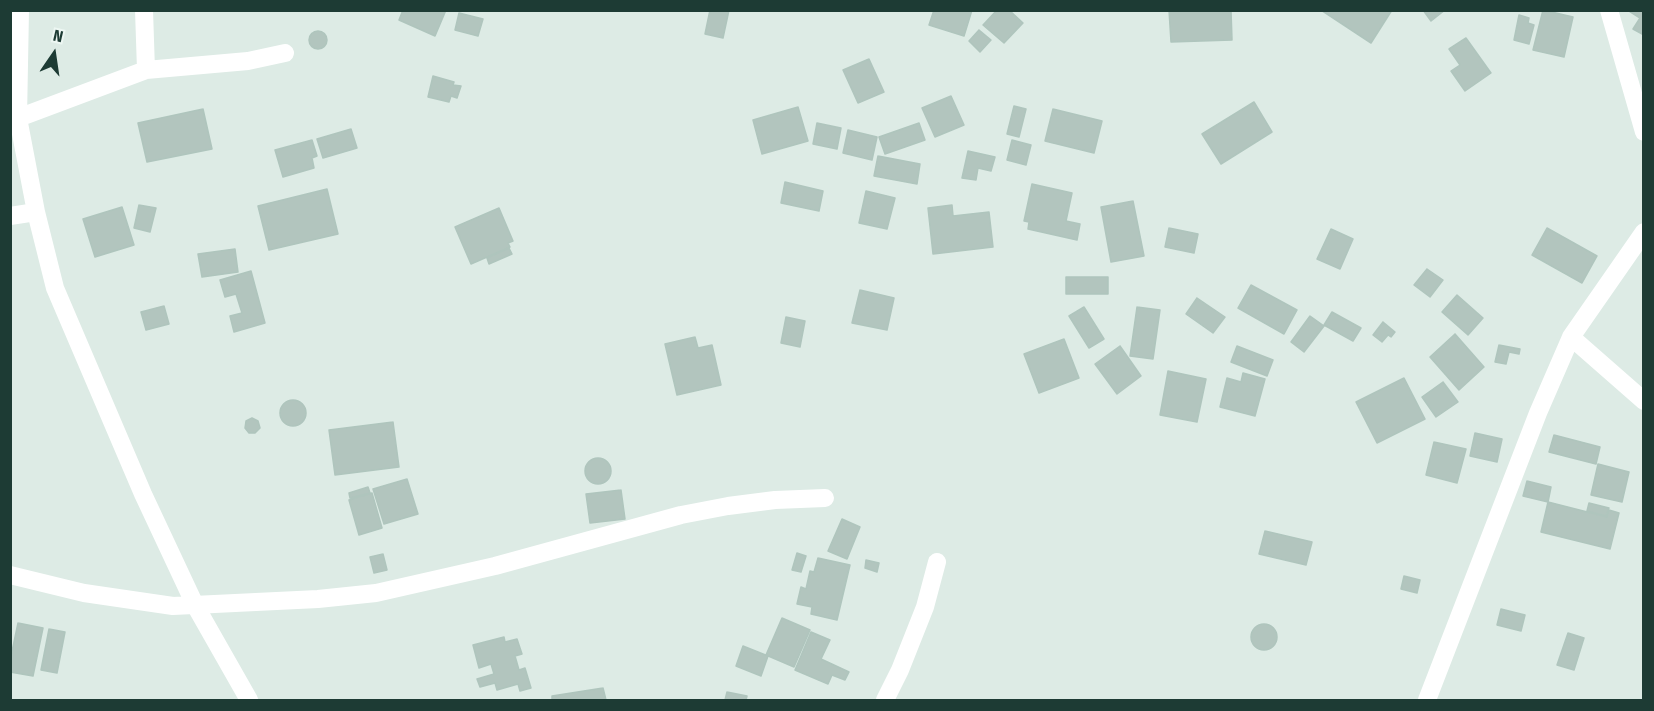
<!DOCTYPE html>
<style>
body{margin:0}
#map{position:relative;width:1654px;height:711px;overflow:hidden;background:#ddebe5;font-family:"Fira Sans Condensed",sans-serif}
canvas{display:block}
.frame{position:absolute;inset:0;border:12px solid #1d3b34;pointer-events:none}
.north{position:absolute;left:24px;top:24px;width:60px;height:60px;-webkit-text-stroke:4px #edf7f3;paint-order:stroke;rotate:13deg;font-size:16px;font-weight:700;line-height:24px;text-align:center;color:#1d3b34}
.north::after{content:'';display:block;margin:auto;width:21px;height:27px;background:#1d3b34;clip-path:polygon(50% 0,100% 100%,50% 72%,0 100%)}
</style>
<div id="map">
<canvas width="1654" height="711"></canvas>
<div class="frame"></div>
<div class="north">N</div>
</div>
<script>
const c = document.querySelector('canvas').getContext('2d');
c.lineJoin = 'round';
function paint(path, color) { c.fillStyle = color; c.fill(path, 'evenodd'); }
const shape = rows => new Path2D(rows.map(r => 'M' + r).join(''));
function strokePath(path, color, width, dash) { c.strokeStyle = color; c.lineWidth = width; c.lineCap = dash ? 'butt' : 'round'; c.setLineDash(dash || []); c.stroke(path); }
const building = shape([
 [403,10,446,10,435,36,399,20,403,10],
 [710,10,729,10,723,38,705,34,710,10],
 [934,10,972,10,964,36,929,25,934,10],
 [997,10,1009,10,1023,23,1004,43,983,25,997,10],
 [1169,10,1231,10,1232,40,1171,42,1169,10],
 [1321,10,1392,10,1371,43,1321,10],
 [1423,10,1445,10,1431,21,1423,10],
 [1543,10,1573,17,1564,57,1533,50,1543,10],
 [1644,10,1644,35,1633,29,1640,18,1629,11,1644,10],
 [459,13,483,19,478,36,455,30,459,13],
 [1519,15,1529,18,1528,23,1534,25,1529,44,1514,40,1519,15],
 [979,30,991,40,980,52,969,41,979,30],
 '309 40a9 9 0 1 1 18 0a9 9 0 1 1-18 0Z',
 [1466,38,1491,73,1465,91,1451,71,1460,65,1449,49,1466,38],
 [869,59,884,92,858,103,843,70,869,59],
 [433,76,454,82,453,85,461,86,457,98,451,96,449,102,428,97,433,76],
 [951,96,964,125,935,137,922,108,951,96],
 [1254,102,1272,132,1221,164,1202,134,1254,102],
 [1014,106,1026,109,1019,137,1007,134,1014,106],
 [798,107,808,141,762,154,753,120,798,107],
 [203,109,212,149,147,162,138,123,203,109],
 [1053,109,1102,121,1094,153,1045,141,1053,109],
 [817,123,841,128,837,149,813,144,817,123],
 [919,123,925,140,885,154,879,137,919,123],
 [351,129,357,148,323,158,317,139,351,129],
 [848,130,877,137,872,160,843,153,848,130],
 [312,140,317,156,312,158,314,168,283,177,275,150,312,140],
 [1012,140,1031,145,1026,165,1007,160,1012,140],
 [968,151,995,157,991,171,978,168,976,180,962,178,968,151],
 [878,156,920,164,917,184,874,176,878,156],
 [785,182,823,191,819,211,781,203,785,182],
 [1032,184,1072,193,1066,221,1080,224,1077,240,1028,229,1029,222,1024,221,1032,184],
 [327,189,338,234,269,250,258,206,327,189],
 [866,191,895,198,887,229,859,223,866,191],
 [1133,201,1144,256,1111,262,1101,207,1133,201],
 [139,205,156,208,150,232,134,228,139,205],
 [952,205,953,216,989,212,993,247,933,254,928,208,952,205],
 [122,207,134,245,95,257,83,219,122,207],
 [499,208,513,241,508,243,510,247,471,264,455,227,499,208],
 [1169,228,1198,234,1194,253,1165,247,1169,228],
 [1547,228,1597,256,1582,283,1532,255,1547,228],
 [1331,229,1353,239,1340,269,1317,259,1331,229],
 [509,248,512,254,489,264,487,258,509,248],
 [235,249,238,272,202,277,198,254,235,249],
 [1427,269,1443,280,1430,297,1414,285,1427,269],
 [251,271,265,323,234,332,230,316,242,313,236,294,225,297,220,280,251,271],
 [1066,277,1108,277,1108,294,1066,294,1066,277],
 [1251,285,1297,310,1284,334,1238,308,1251,285],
 [860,290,894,298,887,330,852,323,860,290],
 [1457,295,1483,318,1468,335,1442,312,1457,295],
 [1197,298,1225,317,1213,333,1186,314,1197,298],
 [164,306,169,324,146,330,141,312,164,306],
 [1084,307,1104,339,1089,348,1069,316,1084,307],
 [1137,307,1160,310,1153,359,1130,356,1137,307],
 [1332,312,1361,328,1353,341,1324,325,1332,312],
 [1310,316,1324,326,1304,352,1291,342,1310,316],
 [786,317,805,321,800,347,781,343,786,317],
 [1383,322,1395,332,1391,337,1388,335,1382,342,1373,335,1383,322],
 [1455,334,1484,367,1459,390,1430,357,1455,334],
 [695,337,698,348,712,345,721,385,677,395,665,344,695,337],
 [1064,339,1079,378,1039,393,1024,354,1064,339],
 [1499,345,1520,349,1519,354,1509,352,1506,364,1495,362,1499,345],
 [1120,346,1141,376,1117,394,1095,364,1120,346],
 [1237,346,1273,360,1267,376,1231,362,1237,346],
 [1168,371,1206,379,1197,422,1160,415,1168,371],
 [1243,373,1265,379,1255,416,1220,407,1227,378,1241,382,1243,373],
 [1404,378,1425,419,1377,443,1356,402,1404,378],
 [1443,382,1458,402,1436,417,1422,397,1443,382],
 '280 413a13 13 0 1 1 26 0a13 13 0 1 1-26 0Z',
 [252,418,258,421,260,428,255,433,249,433,245,428,246,421,252,418],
 [393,422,399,467,335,475,329,430,393,422],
 [1475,433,1502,439,1497,462,1470,456,1475,433],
 [1554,435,1600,447,1596,464,1549,452,1554,435],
 [1434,442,1466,449,1457,483,1426,475,1434,442],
 '585 471a13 13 0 1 1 26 0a13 13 0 1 1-26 0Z',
 [1598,464,1629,472,1622,502,1591,495,1598,464],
 [407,479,418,514,384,524,373,489,407,479],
 [1527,481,1551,487,1548,502,1523,496,1527,481],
 [368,487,370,493,350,498,349,493,368,487],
 [621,490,625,519,590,523,586,494,621,490],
 [372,493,382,528,359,535,349,500,372,493],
 [1548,502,1607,517,1609,510,1619,513,1610,549,1541,532,1548,502],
 [1589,503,1609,508,1606,516,1587,511,1589,503],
 [842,519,860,527,847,559,828,551,842,519],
 [1265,531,1312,542,1306,565,1259,554,1265,531],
 [797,553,806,556,801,572,792,570,797,553],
 [383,554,387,570,374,573,370,557,383,554],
 [818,558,850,565,837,620,811,614,812,607,797,604,801,587,806,589,810,571,814,572,818,558],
 [866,560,879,563,877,572,865,568,866,560],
 [1404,576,1420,580,1417,593,1401,589,1404,576],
 [1501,609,1525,615,1521,631,1497,625,1501,609],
 [782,618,810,630,794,667,766,655,782,618],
 [18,623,43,628,33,676,10,672,10,661,18,623],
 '1251 637a13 13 0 1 1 26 0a13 13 0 1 1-26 0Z',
 [49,629,65,632,57,673,41,670,49,629],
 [811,632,830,640,821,659,849,672,845,680,832,675,828,684,795,670,811,632],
 [1568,633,1584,638,1574,670,1557,665,1568,633],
 [504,637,505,642,517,639,522,654,515,656,519,670,525,668,531,688,520,691,518,684,497,690,495,683,480,687,477,679,494,674,491,664,479,668,473,645,504,637],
 [743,646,768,656,761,676,736,666,743,646],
 [603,688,606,700,552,700,552,696,603,688],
 [727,692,747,696,746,700,725,700,727,692]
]);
paint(building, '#b2c5be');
strokePath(building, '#afc5bd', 1.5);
strokePath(shape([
 [20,10,18,118,36,212,55,288,143,494,195,605,249,700],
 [144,10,146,70],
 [1609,10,1644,132],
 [18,118,146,70,248,61,285,53],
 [10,216,36,212],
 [1571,337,1644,401],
 [10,575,84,593,173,606,318,599,376,593,495,566,681,515,728,506,775,500,825,498],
 [885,700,900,670,925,607,937,562],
 [1427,700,1538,413,1571,337,1644,232]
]), '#fff', 18);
</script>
